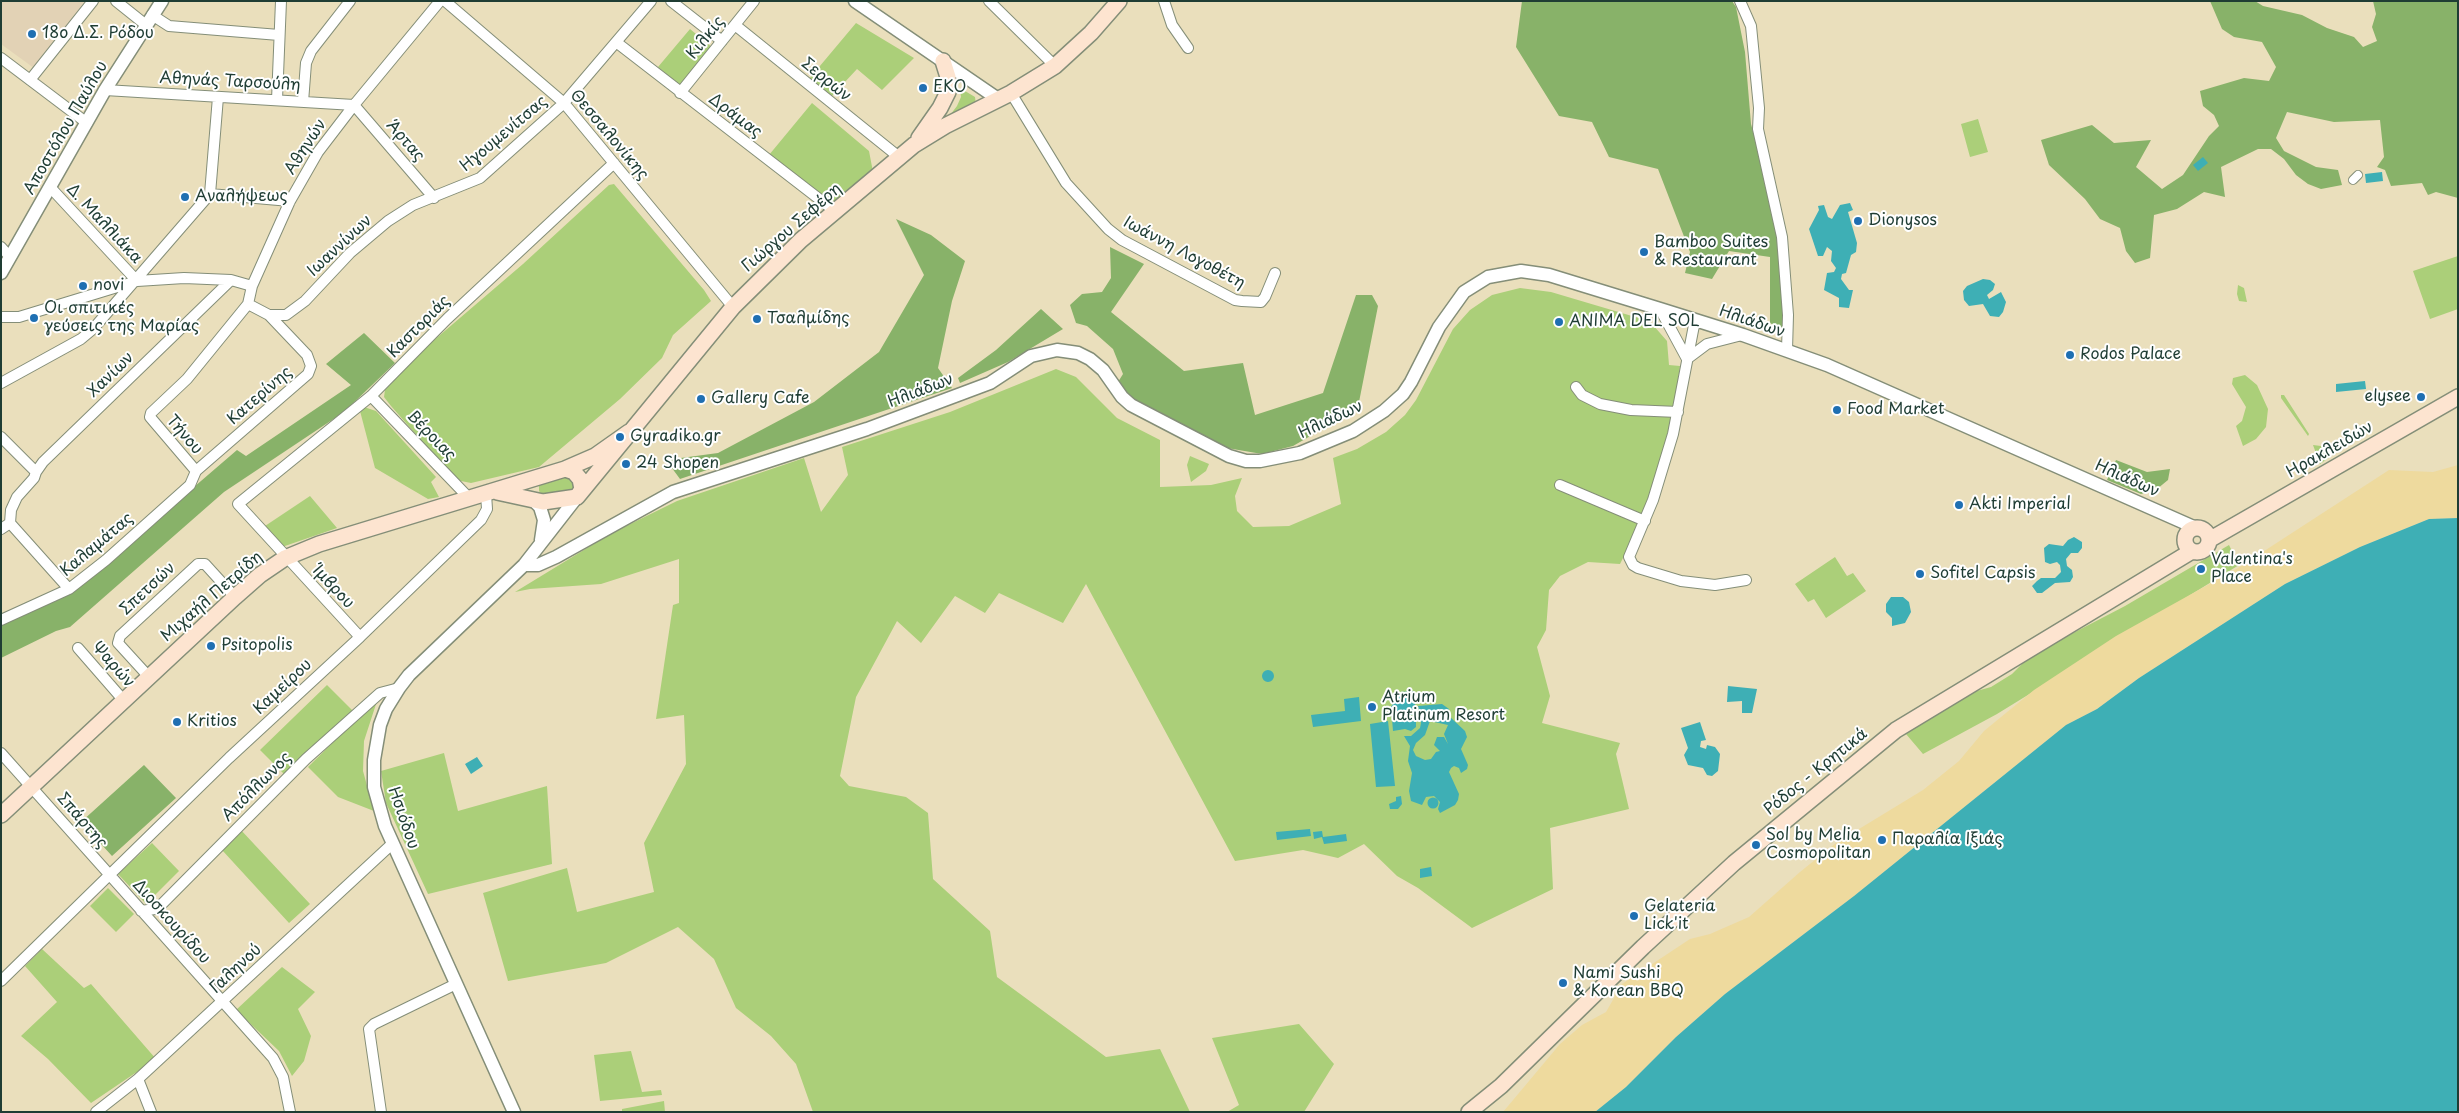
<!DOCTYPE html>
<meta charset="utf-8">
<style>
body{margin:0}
#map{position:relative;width:2459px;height:1113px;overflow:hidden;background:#eadfbc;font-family:"Playpen Sans",sans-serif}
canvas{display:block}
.frame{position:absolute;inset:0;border:2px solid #1f3d34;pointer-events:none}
</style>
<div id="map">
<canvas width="2459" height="1113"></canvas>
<div class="frame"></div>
</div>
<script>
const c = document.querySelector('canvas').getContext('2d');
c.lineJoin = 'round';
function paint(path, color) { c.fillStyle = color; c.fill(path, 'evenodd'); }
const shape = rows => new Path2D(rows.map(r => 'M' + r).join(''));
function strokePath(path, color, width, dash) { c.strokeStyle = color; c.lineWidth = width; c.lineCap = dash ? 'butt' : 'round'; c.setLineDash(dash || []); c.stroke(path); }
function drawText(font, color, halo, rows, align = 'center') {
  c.font = font + ' "Playpen Sans",sans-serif'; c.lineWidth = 4; c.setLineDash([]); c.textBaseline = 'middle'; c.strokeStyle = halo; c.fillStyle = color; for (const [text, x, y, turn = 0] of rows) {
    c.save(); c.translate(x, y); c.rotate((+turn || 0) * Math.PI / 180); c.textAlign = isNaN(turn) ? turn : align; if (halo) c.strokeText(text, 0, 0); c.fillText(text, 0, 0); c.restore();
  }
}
paint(shape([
 [1,1,92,1,38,71,1,44]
]), '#e2d2b5');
paint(shape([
 [856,23,914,58,882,90,857,69,831,97,809,79],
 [690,29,713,48,681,87,658,67],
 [960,88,975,97,976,105,944,123,957,106,961,97],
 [812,103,869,151,873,172,834,206,769,155],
 [1978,119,1988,152,1970,157,1961,124],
 [614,184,704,290,711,301,673,335,662,358,620,399,539,467,471,483,456,480,391,406,384,397,385,390,419,353,523,264,609,185],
 [2458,256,2458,309,2430,319,2413,271],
 [2238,285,2244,288,2247,302,2239,301,2237,294],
 [1520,288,1551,292,1642,319,1653,325,1667,341,1669,365,1680,366,1672,422,1645,514,1620,564,1588,562,1560,576,1549,590,1546,630,1537,647,1550,696,1542,723,1620,743,1616,754,1629,809,1550,828,1553,889,1472,928,1418,888,1397,876,1364,844,1338,858,1303,850,1235,861,1086,584,1063,623,999,593,985,613,955,596,921,643,897,621,856,697,840,776,849,786,906,797,928,813,933,879,990,931,997,977,1106,1057,1160,1049,1190,1112,813,1112,796,1064,771,1036,736,1008,714,959,678,927,606,963,508,981,483,893,567,868,577,912,654,892,644,843,686,764,684,715,656,719,673,605,679,603,679,559,601,584,530,589,515,592,610,534,677,501,804,458,821,512,848,475,842,447,950,412,1056,369,1076,377,1117,418,1160,440,1160,487,1211,485,1242,478,1235,496,1237,511,1253,527,1289,526,1341,504,1333,458,1357,449,1386,432,1405,415,1416,400,1453,329,1470,310,1492,295],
 [2245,375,2257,385,2268,409,2266,427,2256,439,2243,446,2236,426,2242,421,2246,407,2232,384,2233,378],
 [2281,395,2284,395,2309,434,2308,436,2281,398],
 [364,407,376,411,436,477,431,482,439,497,428,499,375,468,360,411],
 [2313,445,2321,446,2330,457,2320,464],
 [1190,456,1209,464,1206,471,1191,482,1187,465],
 [564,475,576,479,574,491,542,495,539,491,539,484],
 [310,496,337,528,282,547,265,526],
 [2229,545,2239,565,1997,714,1923,754,1906,734,1966,694,1991,687,2012,674,2031,655,2125,606],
 [1835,557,1847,576,1853,573,1866,591,1826,618,1814,599,1808,602,1795,584],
 [327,685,354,712,286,776,260,750],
 [378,698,364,741,363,771,374,811,338,797,308,767],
 [444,753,458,811,547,786,552,864,428,894,386,803,381,771],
 [240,829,310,904,289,923,222,850],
 [152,843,179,871,146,904,118,874],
 [108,888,134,914,116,932,90,906],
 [42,949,84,988,91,984,156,1059,91,1103,48,1059,21,1036,57,1002,25,966],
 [282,967,315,992,298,1009,311,1036,304,1061,292,1076,279,1051,236,1010],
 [1299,1024,1334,1064,1304,1112,1227,1112,1239,1105,1212,1038],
 [631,1051,642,1092,661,1090,662,1095,600,1101,594,1055],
 [664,1101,665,1112,622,1112,622,1109]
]), '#abcf79');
paint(shape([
 [1522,1,1732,1,1736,7,1745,52,1751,124,1780,233,1790,334,1770,323,1770,257,1729,251,1712,279,1685,273,1690,252,1658,169,1609,157,1592,122,1559,116,1516,47],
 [2210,1,2255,1,2263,6,2302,15,2327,28,2354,37,2363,47,2377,41,2372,27,2376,14,2373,1,2458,1,2458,198,2436,192,2428,195,2422,183,2391,186,2385,170,2377,167,2384,157,2380,120,2334,122,2287,112,2276,138,2284,151,2316,167,2338,170,2342,185,2321,189,2308,184,2296,175,2284,159,2271,149,2258,149,2221,167,2225,197,2204,192,2177,209,2154,215,2150,258,2135,263,2126,251,2120,228,2100,219,2085,199,2049,165,2041,140,2092,125,2114,143,2151,140,2136,167,2162,189,2183,175,2209,136,2219,126,2214,115,2203,106,2200,91,2244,78,2269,81,2276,67,2262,42,2234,37,2222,29],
 [896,219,931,235,965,261,952,301,938,368,952,388,680,479,666,460,718,453,814,402,879,352,924,275],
 [1110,247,1144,264,1111,312,1184,371,1243,363,1255,415,1323,393,1356,295,1372,295,1378,306,1359,402,1340,419,1293,446,1262,454,1227,448,1156,410,1136,404,1118,382,1123,374,1113,349,1087,326,1076,323,1070,305,1082,294,1102,292,1111,278],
 [1041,309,1063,329,1008,362,960,383,958,378,996,350],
 [364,333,395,363,344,412,224,492,70,627,56,631,1,658,1,622,72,592,237,450,246,456,351,385,326,364],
 [2116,460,2147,472,2170,469,2168,480,2157,489,2141,494,2107,480],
 [144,765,176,798,112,856,81,822]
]), '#88b269');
paint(shape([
 [2458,465,2458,518,2429,519,2360,547,2285,584,2139,678,2097,709,2066,725,1854,896,1725,994,1676,1037,1626,1087,1595,1112,1503,1112,1560,1044,1582,1025,1606,1012,1622,984,1690,939,1710,934,1749,917,1800,872,1836,843,1923,790,1959,761,1984,731,2034,690,2116,636,2238,568,2389,470,2433,472]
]), '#eeda9e');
paint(shape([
 [2203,157,2208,163,2198,171,2193,165],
 [2382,172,2383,181,2366,183,2365,174],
 [1850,203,1853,210,1848,212,1857,243,1856,252,1851,255,1846,273,1842,274,1841,279,1849,290,1853,290,1849,308,1839,307,1839,298,1824,290,1827,273,1834,272,1836,268,1831,261,1832,251,1827,247,1823,256,1818,256,1809,229,1819,210,1818,206,1824,205,1828,217,1832,219,1840,205],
 [1983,279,1990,280,1995,284,1993,290,1987,295,1989,299,2001,292,2006,302,2003,312,1999,317,1990,316,1983,304,1969,306,1964,300,1963,291,1967,286],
 [2365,381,2366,389,2336,392,2336,384],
 [2458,518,2458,1112,1595,1112,1626,1087,1676,1037,1725,994,1854,896,2066,725,2097,709,2139,678,2285,584,2360,547,2429,519],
 [2074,537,2082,542,2082,548,2078,553,2071,553,2066,559,2067,566,2072,570,2073,577,2070,582,2055,583,2042,593,2037,593,2032,586,2037,581,2041,578,2055,578,2061,572,2060,565,2057,562,2050,564,2045,562,2044,548,2049,544,2063,546,2068,540],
 [1891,597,1903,597,1909,602,1911,612,1905,623,1892,626,1892,618,1886,612,1886,604],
 '1262 676a6 6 0 1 1 12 0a6 6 0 1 1-12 0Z',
 [1728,686,1757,689,1752,713,1742,713,1742,701,1727,702],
 [1414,691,1416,715,1409,715,1403,718,1402,721,1407,717,1412,717,1416,720,1416,727,1411,731,1405,729,1393,731,1391,707,1400,692],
 [1359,697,1361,721,1313,727,1311,715,1345,711,1344,699],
 [1442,704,1449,709,1449,716,1465,731,1467,737,1461,749,1468,765,1467,769,1461,773,1459,768,1454,766,1451,768,1449,772,1459,794,1458,800,1455,805,1440,813,1438,809,1440,802,1434,796,1426,797,1422,805,1411,801,1409,791,1412,773,1408,761,1410,746,1404,736,1411,736,1420,728,1421,723,1418,706],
 [1430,721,1448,725,1444,734,1448,744,1444,737,1437,737,1434,745,1440,751,1436,752,1431,759,1425,760,1416,756,1413,750,1416,743,1425,735],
 [1388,721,1395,786,1376,787,1370,724],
 [1700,722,1706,740,1701,741,1700,747,1706,749,1707,745,1715,747,1720,754,1718,771,1712,776,1707,775,1703,768,1688,765,1684,755,1688,748,1681,728],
 [477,757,483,766,471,774,465,764],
 [1401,796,1402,804,1398,809,1390,809,1389,804,1396,801,1396,797],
 '1427.5 803a5.5 5.5 0 1 1 11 0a5.5 5.5 0 1 1-11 0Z',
 [1310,829,1311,836,1277,840,1276,832],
 [1322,831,1323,837,1346,834,1347,841,1324,844,1322,837,1314,839,1313,832],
 [1431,867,1432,876,1420,878,1420,869]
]), '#3eafb5');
const pedestrian = shape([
 [2353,180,2358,175]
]);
const minor = shape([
 [116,1,146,25],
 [445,1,564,103,733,307],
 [671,1,722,41],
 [989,1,1055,66],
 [1164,1,1172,25,1188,48],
 [1740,1,1751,26,1759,108,1758,129,1782,237,1788,315,1787,350],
 [152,15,169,26,279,35],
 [735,25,899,157],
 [616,42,836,212],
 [1,58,87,123],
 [30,80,93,1],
 [105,90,354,105,434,198],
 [680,93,754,1],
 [1011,93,1066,183,1108,229,1122,240,1235,300,1242,301,1261,302,1265,297,1275,273],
 [277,100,281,1],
 [303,102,306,63,311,51,350,1],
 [50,187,137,281],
 [210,194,290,201],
 [1,247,10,257],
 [248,304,269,315,286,315,305,301,350,253,388,221,413,205,480,178,564,103,651,1],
 [1660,309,1687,359],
 [1,317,19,317,137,281,184,278,231,280,252,286],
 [1695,320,1673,434,1653,500,1629,557,1633,565,1638,568,1681,581,1715,585,1746,580],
 [1687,359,1707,344,1742,335],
 [1,383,81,339,93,329,210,194,218,97],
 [1576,387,1582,395,1600,404,1631,410,1678,412],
 [371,396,469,498],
 [1,437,36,472],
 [196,471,150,417,151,413,187,379,248,304,252,286,290,201,318,152,354,105,440,1],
 [1560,485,1645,521],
 [10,523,69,589],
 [1,529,10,523,11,510,17,497,34,478,36,472,43,462,231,280],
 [1,620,69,589,106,560,190,485,196,471,308,374,311,366,307,355,269,315],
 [360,637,238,504,371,396,447,319,614,163],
 [78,648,125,702],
 [149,677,118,643,120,636,198,564,205,564,235,597],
 [1,753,273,1058,283,1077,290,1112],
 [141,911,155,909,161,905,306,759,380,693,399,688],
 [1,981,229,758,360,637,481,520,487,509,486,494],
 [138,1079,151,1112],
 [96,1112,138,1079,392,844],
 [381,1112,369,1029,374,1024,456,984]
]);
const tertiary = shape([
 [855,1,998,99],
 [1,273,105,90,162,1],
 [533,500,540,507,544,520,541,540],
 [524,565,538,565,556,557,673,492,867,429,990,383,1031,356,1057,350,1078,353,1090,359,1103,370,1122,397,1131,405,1229,456,1246,461,1260,461,1300,453,1353,431,1384,411,1403,394,1411,382,1439,327,1464,292,1488,277,1521,271,1549,275,1660,309,1743,335,1827,365,2196,528],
 [514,1112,385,826,374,787,374,760,380,725,386,709,399,688,409,675,524,565,577,497]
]);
const secondary = shape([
 [919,138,940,108,948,92,948,77,943,61],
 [497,492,543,502,577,497,582,489,580,479,574,472,565,469],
 [577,497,733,307,801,240,914,145,945,126,1011,93,1055,66,1091,33,1119,1],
 '2185 540a12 12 0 1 1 24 0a12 12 0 1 1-24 0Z',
 [2209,540,2458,397],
 [1,815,235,597,260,575,285,558,319,544,565,469,595,456,629,432],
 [1469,1112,1501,1086,1643,947,1734,863,1896,730,2192,551]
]);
strokePath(pedestrian, '#848e78', 10);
strokePath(minor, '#848e78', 12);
strokePath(tertiary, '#848e78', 15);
strokePath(secondary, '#848e78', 18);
strokePath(pedestrian, '#fff', 8);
strokePath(minor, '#fff', 10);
strokePath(tertiary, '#fff', 12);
strokePath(secondary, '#fde4d0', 15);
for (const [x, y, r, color] of [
 [32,34,5,"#1f6fb2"],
 [923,88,5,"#1f6fb2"],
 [185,197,5,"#1f6fb2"],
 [1858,221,5,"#1f6fb2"],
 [1644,252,5,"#1f6fb2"],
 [83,286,5,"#1f6fb2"],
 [34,318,5,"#1f6fb2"],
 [757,319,5,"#1f6fb2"],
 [1559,322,5,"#1f6fb2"],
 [2070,355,5,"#1f6fb2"],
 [2421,397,5,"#1f6fb2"],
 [701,399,5,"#1f6fb2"],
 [1837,410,5,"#1f6fb2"],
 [620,437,5,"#1f6fb2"],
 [626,464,5,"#1f6fb2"],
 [1959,505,5,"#1f6fb2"],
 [2201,569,5,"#1f6fb2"],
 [1920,574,5,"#1f6fb2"],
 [211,646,5,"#1f6fb2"],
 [1372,707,5,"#1f6fb2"],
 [177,722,5,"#1f6fb2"],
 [1882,840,5,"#1f6fb2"],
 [1756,845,5,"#1f6fb2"],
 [1634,916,5,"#1f6fb2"],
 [1563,983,5,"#1f6fb2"]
]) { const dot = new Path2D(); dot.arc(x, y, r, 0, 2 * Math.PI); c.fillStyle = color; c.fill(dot); strokePath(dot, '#fff', 2); }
drawText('16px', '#1f3d34', '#fff', [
 ["18ο Δ.Σ. Ρόδου",42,34],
 ["EKO",933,88],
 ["Αναλήψεως",195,197],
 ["Dionysos",1868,221],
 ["Bamboo Suites",1654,243],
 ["& Restaurant",1654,261],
 ["novi",93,286],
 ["Οι σπιτικές",44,309],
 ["γεύσεις της Μαρίας",44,327],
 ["Τσαλμίδης",767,319],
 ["ANIMA DEL SOL",1569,322],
 ["Rodos Palace",2080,355],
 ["elysee",2411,397,"right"],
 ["Gallery Cafe",711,399],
 ["Food Market",1847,410],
 ["Gyradiko.gr",630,437],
 ["24 Shopen",636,464],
 ["Akti Imperial",1969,505],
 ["Valentina's",2211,560],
 ["Place",2211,578],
 ["Sofitel Capsis",1930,574],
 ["Psitopolis",221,646],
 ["Atrium",1382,698],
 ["Platinum Resort",1382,716],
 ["Kritios",187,722],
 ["Sol by Melia",1766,836],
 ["Cosmopolitan",1766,854],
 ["Παραλία Ιξιάς",1892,840],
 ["Gelateria",1644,907],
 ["Lick'it",1644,925],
 ["Nami Sushi",1573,974],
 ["& Korean BBQ",1573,992]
], 'left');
drawText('16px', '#1f3d34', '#fff', [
 ["Κιλκίς",706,38,-51],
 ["Σερρών",826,80,39],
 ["Αθηνάς Ταρσούλη",230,82,3],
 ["Δράμας",735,116,37],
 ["Αποστόλου Παύλου",66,128,-60],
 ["Ηγουμενίτσας",504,134,-40],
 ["Θεσσαλονίκης",609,135,50],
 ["Άρτας",405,141,49],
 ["Αθηνών",306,147,-57],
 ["Δ. Μαλλιάκα",104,224,47],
 ["Γιώργου Σεφέρη",792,228,-41],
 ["Ιωαννίνων",340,246,-43],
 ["Ιωάννη Λογοθέτη",1184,253,28],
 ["Ηλιάδων",1752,322,19],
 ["Καστοριάς",419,327,-45],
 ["Χανίων",111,375,-44],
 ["Ηλιάδων",921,391,-21],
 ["Κατερίνης",260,396,-41],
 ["Ηλιάδων",1331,420,-25],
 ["Τήνου",184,435,49],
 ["Βέροιας",431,436,46],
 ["Ηρακλειδών",2330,450,-30],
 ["Ηλιάδων",2127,479,24],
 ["Καλαμάτας",97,545,-40],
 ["Ίμβρου",333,587,47],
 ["Σπετσών",148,589,-43],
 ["Μιχαήλ Πετρίδη",212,597,-41],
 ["Ψαρών",113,665,48],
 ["Καμείρου",283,687,-43],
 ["Ρόδος - Κρητικά",1816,772,-39],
 ["Απόλλωνος",257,787,-45],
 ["Ησιόδου",403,818,71],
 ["Σπάρτης",82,821,49],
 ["Διοσκουρίδου",171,922,48],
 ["Γαληνού",236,969,-43]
]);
</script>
